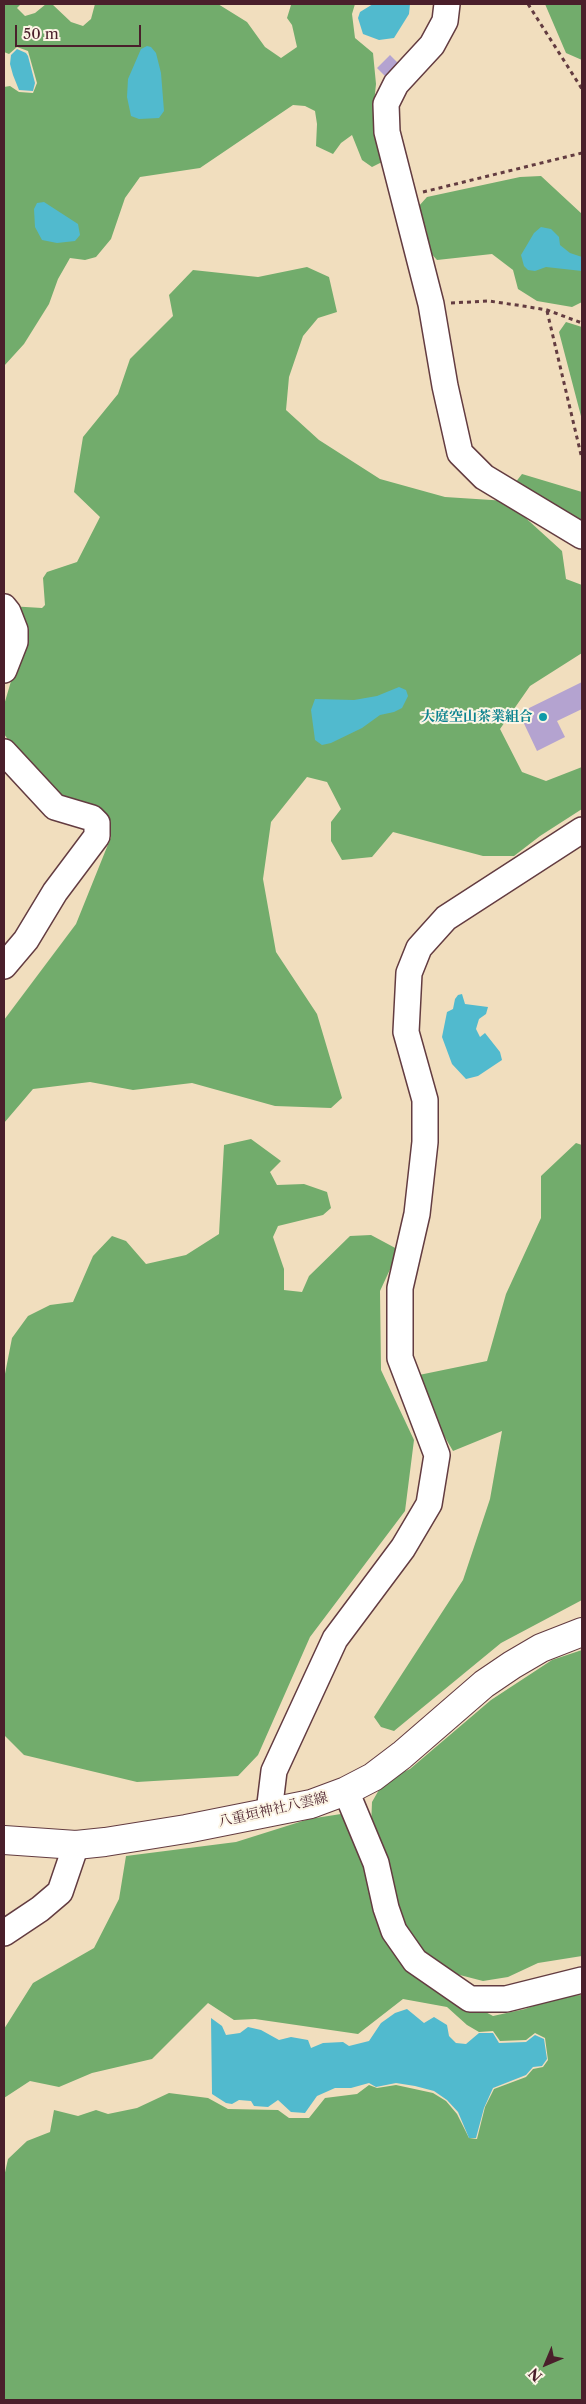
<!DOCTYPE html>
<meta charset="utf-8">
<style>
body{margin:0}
#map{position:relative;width:586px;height:2404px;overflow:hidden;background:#f1debe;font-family:"Libre Caslon Text",serif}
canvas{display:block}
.frame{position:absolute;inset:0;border:5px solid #4a1f2b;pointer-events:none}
.north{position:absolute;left:521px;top:2339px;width:50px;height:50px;-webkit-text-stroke:4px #fcf5e5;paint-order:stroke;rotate:225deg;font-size:14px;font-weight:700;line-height:20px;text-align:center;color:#4a1f2b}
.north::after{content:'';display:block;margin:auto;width:18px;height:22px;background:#4a1f2b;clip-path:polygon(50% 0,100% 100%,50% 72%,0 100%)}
.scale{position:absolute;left:15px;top:25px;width:126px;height:22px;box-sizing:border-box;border:2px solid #4a1f2b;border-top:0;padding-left:6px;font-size:15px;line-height:18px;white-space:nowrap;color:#4a1f2b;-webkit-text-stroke:4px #fcf5e5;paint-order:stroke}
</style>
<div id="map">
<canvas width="586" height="2404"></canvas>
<div class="frame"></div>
<div class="north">N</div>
<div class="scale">50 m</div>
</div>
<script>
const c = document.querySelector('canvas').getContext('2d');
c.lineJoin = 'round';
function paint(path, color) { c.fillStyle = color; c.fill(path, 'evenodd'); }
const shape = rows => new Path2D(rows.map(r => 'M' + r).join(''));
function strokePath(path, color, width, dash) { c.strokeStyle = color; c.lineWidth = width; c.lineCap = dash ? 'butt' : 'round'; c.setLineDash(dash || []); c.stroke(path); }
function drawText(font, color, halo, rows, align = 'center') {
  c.font = font + ' "Libre Caslon Text","Noto Serif JP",serif'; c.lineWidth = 4; c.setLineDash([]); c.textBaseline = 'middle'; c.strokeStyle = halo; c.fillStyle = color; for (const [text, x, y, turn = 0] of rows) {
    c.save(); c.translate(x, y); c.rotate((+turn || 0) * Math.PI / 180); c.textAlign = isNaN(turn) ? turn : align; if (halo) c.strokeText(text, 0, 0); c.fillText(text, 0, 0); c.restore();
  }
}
paint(shape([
 [4,4,21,4,17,8,25,16,35,13,46,4,52,4,71,22,83,26,91,19,95,4,218,4,247,22,265,47,281,58,297,47,292,25,287,18,291,5,355,4,352,14,355,38,373,53,376,84,373,113,381,146,382,162,372,167,362,160,352,135,341,143,333,154,316,146,317,124,315,111,305,106,293,105,200,168,140,177,125,198,111,239,96,257,85,260,70,258,58,279,49,304,24,344,4,366,4,87,10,86,19,92,33,93,37,83,28,51,17,47,9,54,4,52],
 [545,4,582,4,582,60,566,53],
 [541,176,582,214,582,302,572,307,537,301,518,289,513,270,492,254,437,260,428,250,427,232,418,207,427,197,520,177],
 [307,267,329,277,337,312,318,318,303,336,289,377,286,410,319,440,380,479,445,497,507,501,562,551,566,579,582,585,582,653,530,686,500,729,522,772,546,781,582,767,582,809,540,836,514,856,483,856,393,832,372,857,342,860,331,841,331,822,341,809,327,782,307,777,271,822,263,879,276,952,317,1014,342,1098,331,1108,275,1106,192,1083,133,1090,90,1082,33,1089,4,1123,4,1020,76,924,111,837,92,807,63,804,30,770,4,734,4,705,14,671,9,606,42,608,45,605,43,578,47,572,77,562,100,517,74,492,83,437,118,394,130,359,173,316,169,295,193,270,258,277],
 [566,322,582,327,582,420,559,332],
 [522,474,582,492,582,529,558,507,532,496,515,483],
 [251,1139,281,1161,270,1172,277,1185,304,1184,327,1192,331,1208,323,1215,278,1226,273,1237,284,1269,284,1290,302,1292,309,1276,350,1236,371,1235,399,1250,380,1291,381,1370,414,1440,405,1511,310,1637,258,1755,238,1776,137,1782,24,1755,4,1735,4,1379,12,1338,28,1316,50,1305,73,1302,93,1256,112,1236,126,1241,146,1264,186,1255,219,1234,224,1145],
 [576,1143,582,1145,582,1600,501,1643,394,1731,381,1727,374,1717,463,1580,490,1499,502,1431,453,1451,432,1415,419,1375,487,1361,506,1294,541,1218,541,1176],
 [582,1650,582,1956,538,1963,508,1977,483,1981,452,1973,423,1956,402,1927,393,1884,371,1827,372,1802,384,1781,410,1769,491,1700,552,1660],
 [341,1814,356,1838,372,1895,437,1986,493,2016,525,2009,560,1996,582,1995,582,2400,4,2400,4,2177,8,2159,27,2141,50,2132,54,2110,78,2116,96,2110,108,2114,137,2108,169,2093,208,2098,228,2109,278,2110,289,2118,309,2118,325,2098,357,2094,369,2085,377,2088,396,2085,433,2093,446,2101,457,2114,469,2138,477,2139,485,2107,494,2089,526,2077,533,2069,543,2067,548,2060,545,2038,535,2033,526,2040,500,2041,493,2031,479,2032,467,2025,447,2007,403,1999,358,2034,255,2019,234,2020,208,2003,152,2059,92,2073,59,2087,30,2081,4,2098,4,2029,33,1983,94,1948,119,1899,126,1856,236,1842,309,1819]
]), '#72ac6c');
paint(shape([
 [373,4,410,4,409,14,394,38,379,40,363,34,358,18,360,12],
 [147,46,151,47,156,53,161,73,164,111,159,118,139,119,131,116,127,97,128,79,141,49],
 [17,49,26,53,28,56,35,83,33,91,19,90,13,75,10,64,11,55],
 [44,202,78,224,80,235,75,241,57,243,42,240,35,227,34,209,37,203],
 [541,227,551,229,559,237,560,245,570,253,582,257,582,271,546,267,535,271,528,270,524,266,521,255,534,233],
 [399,687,406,690,408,696,402,708,394,712,380,715,362,728,331,743,322,745,315,740,311,710,315,699,354,700,377,696],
 [462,994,465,1004,488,1007,486,1014,479,1019,476,1029,480,1037,485,1033,500,1052,502,1060,478,1076,466,1079,452,1064,442,1037,447,1012,453,1009,455,999,458,995],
 [407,2009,424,2023,434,2017,447,2025,449,2036,456,2043,466,2044,479,2033,493,2033,499,2043,526,2042,535,2035,544,2039,547,2059,542,2066,533,2067,526,2075,493,2088,484,2108,476,2138,469,2138,458,2112,447,2100,434,2091,415,2086,396,2083,376,2087,369,2083,351,2088,335,2088,317,2096,305,2113,291,2112,278,2100,268,2107,254,2106,251,2101,239,2100,232,2104,226,2103,212,2094,211,2018,222,2026,226,2035,240,2033,248,2027,261,2030,279,2040,291,2037,308,2040,311,2048,323,2043,343,2042,349,2046,369,2041,381,2023,395,2013]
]), '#51bace');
paint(shape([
 [390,55,400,65,387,78,377,68],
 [582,682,582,709,557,721,565,737,537,751,519,713]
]), '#b4a3d0');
const minor = shape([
 [447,4,445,21,432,45,396,84,386,104,387,132,431,304,445,386,460,453,484,477,582,536],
 [4,607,8,612,15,630,15,642,4,670],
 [4,752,55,807,92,818,97,823,97,836,55,892,26,940,4,966],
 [346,1791,376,1863,386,1908,394,1931,415,1961,470,1999,506,1999,582,1980],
 [269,1812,274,1771,335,1639,403,1548,429,1504,437,1455,400,1358,400,1288,417,1214,425,1142,425,1100,406,1032,409,973,419,948,446,918,582,830],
 [4,1933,40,1909,60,1892,76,1845]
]);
const major = shape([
 [4,1840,76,1845,105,1842,186,1829,311,1804,346,1791,373,1777,402,1755,484,1684,512,1665,541,1648,582,1632]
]);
strokePath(minor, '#633c41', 28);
strokePath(major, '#633c41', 30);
strokePath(shape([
 [528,4,582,89],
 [423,192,582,153],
 [451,303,489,301,523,306,547,310,582,323],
 [547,311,582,459]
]), '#633c41', 3, [4, 4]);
strokePath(minor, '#fff', 25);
strokePath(major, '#fff', 28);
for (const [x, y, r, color] of [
 [543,717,5,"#0f9aa8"]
]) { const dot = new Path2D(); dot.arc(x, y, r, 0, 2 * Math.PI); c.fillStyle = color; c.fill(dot); strokePath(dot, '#fcf5e5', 2); }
drawText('bold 14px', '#0d838f', '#fcf5e5', [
 ["大庭空山茶業組合",533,717]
], 'right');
drawText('14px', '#4a1f2b', '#fcf5e5', [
 ["八重垣神社八雲線",273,1810,-13]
]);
</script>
